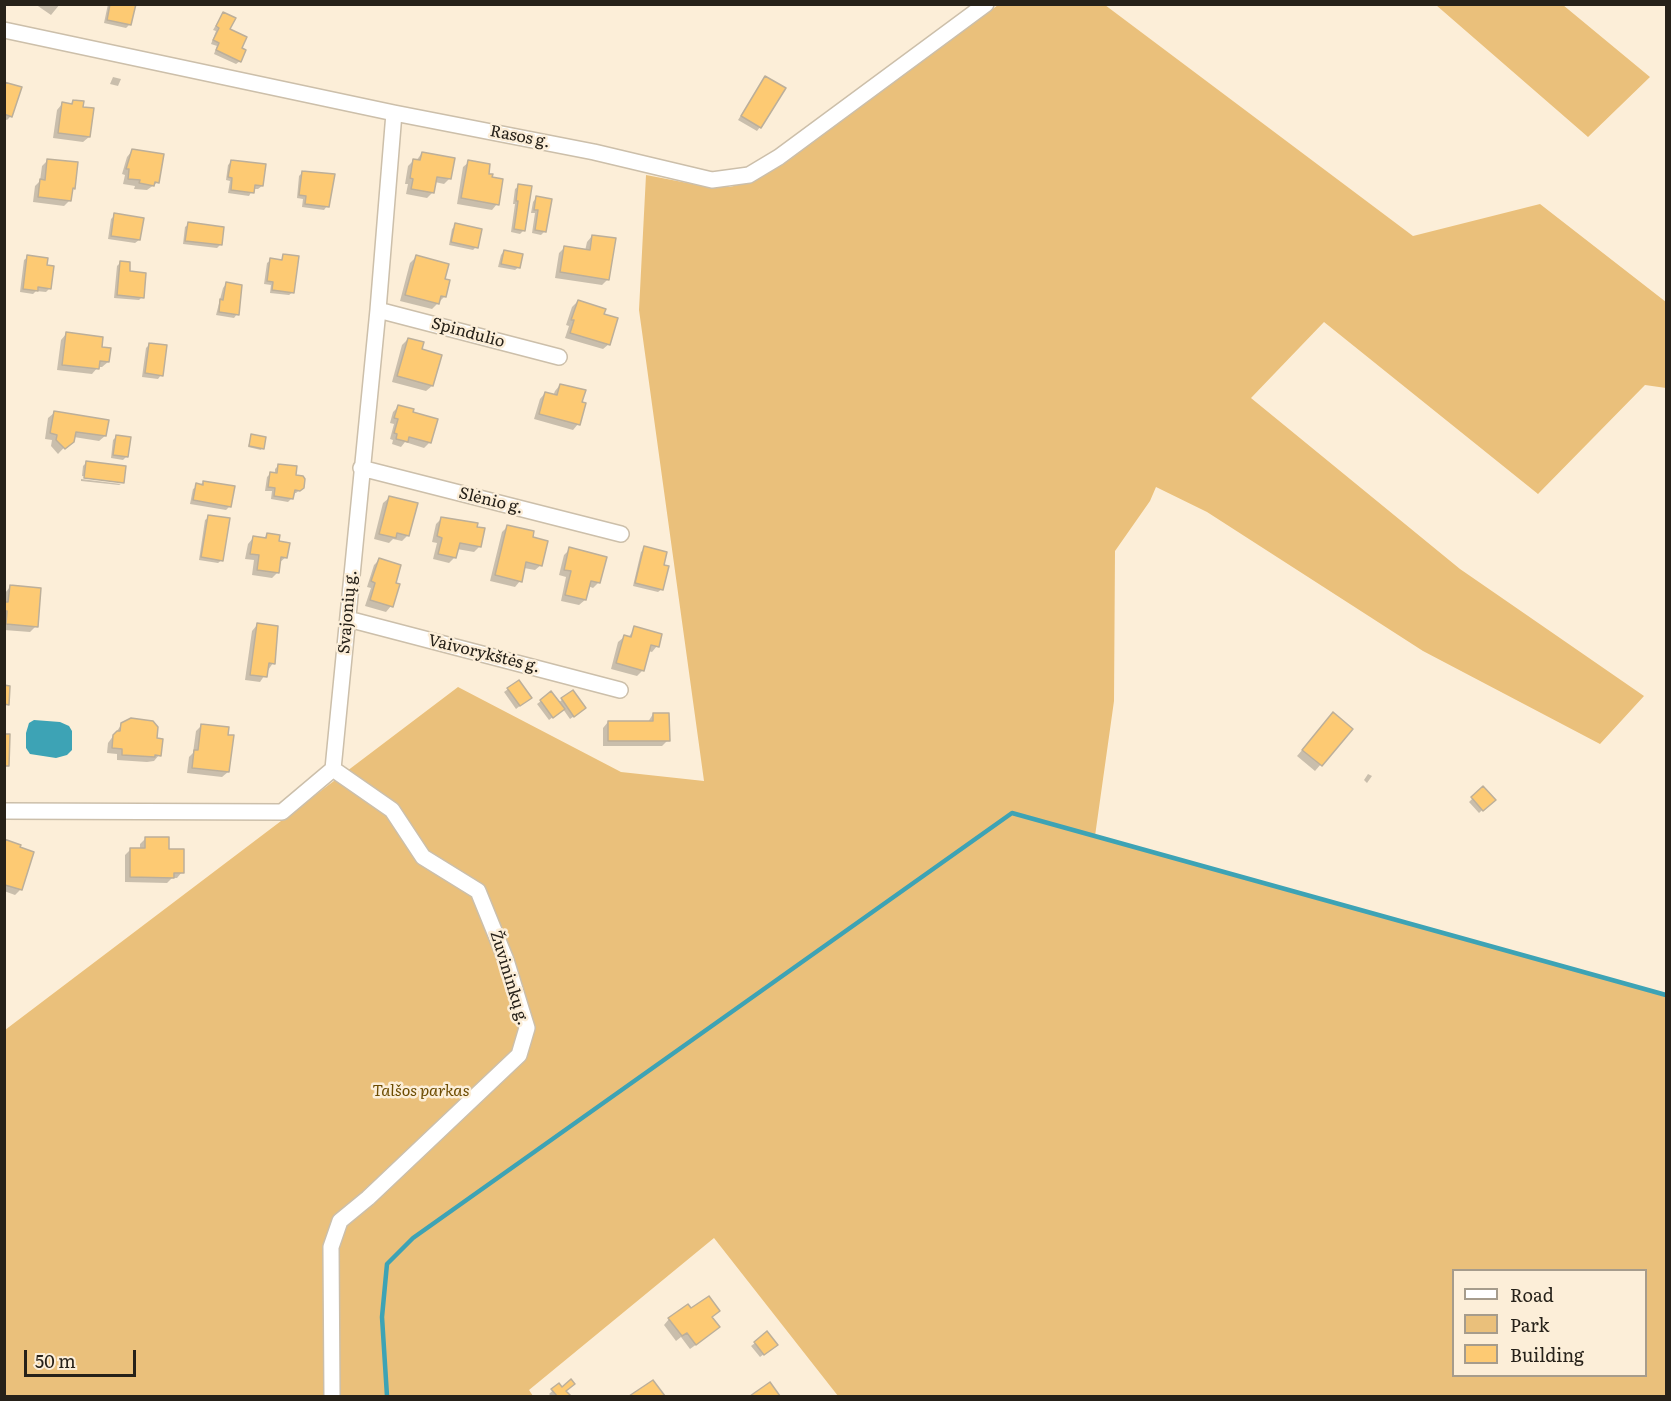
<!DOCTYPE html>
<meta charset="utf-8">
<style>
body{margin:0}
#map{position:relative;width:1671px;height:1401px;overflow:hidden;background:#fceed8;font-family:Literata,serif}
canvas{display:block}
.frame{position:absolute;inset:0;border:6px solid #262119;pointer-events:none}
.legend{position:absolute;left:1452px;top:1269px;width:195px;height:108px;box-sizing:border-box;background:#fceed8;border:2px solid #a69c8c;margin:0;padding:8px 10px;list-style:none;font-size:18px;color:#262119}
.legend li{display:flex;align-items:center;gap:12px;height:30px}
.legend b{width:30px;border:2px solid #a69c8c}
.scale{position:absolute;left:24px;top:1350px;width:112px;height:27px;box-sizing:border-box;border:3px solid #262119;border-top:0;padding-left:8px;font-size:18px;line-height:21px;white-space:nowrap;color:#262119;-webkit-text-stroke:4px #fceed8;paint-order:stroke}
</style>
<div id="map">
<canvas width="1671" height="1401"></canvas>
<div class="frame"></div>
<ul class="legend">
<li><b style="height:8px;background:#fff"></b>Road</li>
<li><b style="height:16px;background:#eac07b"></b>Park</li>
<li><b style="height:16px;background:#fdca73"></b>Building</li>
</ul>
<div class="scale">50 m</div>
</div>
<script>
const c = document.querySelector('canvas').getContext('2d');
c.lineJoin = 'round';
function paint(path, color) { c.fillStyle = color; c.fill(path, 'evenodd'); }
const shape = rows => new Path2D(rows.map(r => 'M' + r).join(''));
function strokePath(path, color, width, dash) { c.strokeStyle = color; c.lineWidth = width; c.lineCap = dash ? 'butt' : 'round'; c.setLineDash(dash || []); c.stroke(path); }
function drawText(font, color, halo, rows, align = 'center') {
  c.font = font + ' Literata,serif'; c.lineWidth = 5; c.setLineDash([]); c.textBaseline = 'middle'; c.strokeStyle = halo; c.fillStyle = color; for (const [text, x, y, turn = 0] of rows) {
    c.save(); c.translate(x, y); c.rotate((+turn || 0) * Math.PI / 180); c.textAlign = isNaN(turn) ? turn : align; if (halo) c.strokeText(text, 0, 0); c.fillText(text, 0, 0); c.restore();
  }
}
paint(shape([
 [998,5,1105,5,1413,236,1540,204,1666,302,1666,388,1645,385,1538,494,1324,322,1251,398,1460,569,1644,696,1600,744,1423,651,1207,512,1156,487,1150,501,1115,551,1114,701,1095,836,1666,995,1666,1396,838,1396,714,1238,529,1390,533,1396,5,1396,5,1030,458,687,621,772,704,781,639,310,646,175,698,185,730,187,752,181,789,160],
 [1454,1270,1646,1270,1646,1376,1454,1376],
 [1436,5,1563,5,1650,77,1588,137]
]), '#eac07b');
paint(shape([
 [34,720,60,722,69,726,72,731,72,750,67,755,56,758,30,754,26,748,26,733,29,723]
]), '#3da3b5');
paint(shape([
 [35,4,60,4,51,15],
 [108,4,134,4,129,25,126,28,104,23],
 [223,13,228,30,240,49,240,61,236,64,214,54,217,46,211,44,216,31,213,30],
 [113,77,121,79,118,86,110,84],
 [765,78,760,127,757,131,738,120],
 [4,83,11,116,7,120,4,119],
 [73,101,82,108,89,137,83,142,53,138,57,110,62,104,70,105],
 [132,151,158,182,147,190,134,189,135,186,123,184,125,175,122,174,127,157],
 [422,153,450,178,444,184,435,182,433,192,427,198,406,194,408,184,405,184,408,166,413,161,416,161],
 [48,160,74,188,71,191,70,200,64,206,33,202,35,186,40,181,42,166],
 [231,162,262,186,258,189,253,189,249,196,228,193,230,181,226,180,228,165],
 [469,162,487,175,497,204,492,210,457,204,463,167],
 [303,172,327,206,324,210,302,207,303,199,297,198,299,176],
 [519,186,524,230,520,234,511,232,515,204,513,204,515,189],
 [536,198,545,231,541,235,532,233,535,213,531,213,533,202],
 [115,215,139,240,135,243,108,239,111,219],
 [189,224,220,245,217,248,183,244,185,227],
 [456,225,476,247,473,250,449,245,452,229],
 [592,236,608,279,602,285,555,278,559,253,564,248,585,251,587,242],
 [504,251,519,267,515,270,498,267,501,255],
 [284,256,293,292,289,295,270,293,271,285,264,284,267,263,271,260,280,261],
 [28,257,46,266,50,288,46,292,36,291,33,294,20,292,24,260],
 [416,257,445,296,432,309,400,301,410,263],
 [121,262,142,297,139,300,114,298,117,266],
 [226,284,237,314,234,318,216,315,223,288],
 [578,301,602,315,609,344,603,349,565,338,569,326,566,325,572,307],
 [66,334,100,348,108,362,102,367,98,367,92,374,57,370,61,340],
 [408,339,421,350,432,386,426,391,392,382,402,345],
 [150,344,161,375,158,379,142,377,146,348],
 [560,385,578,424,573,430,534,419,540,399,545,393,553,396,555,391],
 [398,407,411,413,430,442,424,448,405,442,401,447,392,444,393,440,390,439,394,424,390,423,393,412],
 [54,413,105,436,99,441,74,437,58,454,51,446,52,440,45,439,48,418],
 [117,436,127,456,123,460,111,458,113,440],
 [251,436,262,448,261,450,248,447],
 [86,463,125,467,123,482,82,476,83,466],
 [279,465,295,477,303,487,296,493,293,493,292,498,288,502,271,499,272,491,265,491,267,477,270,474,275,475,275,469],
 [81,479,121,484,119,485,81,481],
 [204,482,230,506,226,510,190,504,193,489],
 [389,498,408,535,402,541,393,539,389,543,374,539,383,503],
 [209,517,222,560,218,563,199,560,205,520],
 [441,519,479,547,474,552,457,549,455,557,449,563,433,559,437,543,432,542,436,524],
 [508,526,531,538,541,565,535,570,524,568,520,581,515,587,490,581,502,532],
 [268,534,277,542,286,557,279,563,277,573,272,578,252,575,254,560,245,559,248,544,253,538,263,539],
 [645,548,662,589,658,592,633,586,641,552],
 [570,549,599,582,593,588,588,586,585,600,579,605,561,601,566,577,559,575,564,555],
 [379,560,394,584,391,606,386,612,365,606,371,588,367,587,374,565],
 [10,587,36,626,30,632,4,630,5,593],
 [257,625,273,663,260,682,245,680,252,631],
 [635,628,657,646,652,652,648,651,643,670,637,676,611,669,618,642,624,637,628,638],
 [518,682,526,701,516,709,504,692],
 [572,692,580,712,570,719,563,709,549,720,537,704,541,701,558,703],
 [653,714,668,740,662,746,603,746,603,728,608,722,648,722],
 [1328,720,1351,729,1315,771,1297,756],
 [122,724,155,740,159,755,154,761,147,762,117,760,117,754,107,753,108,743],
 [201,726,227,736,228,772,222,777,187,773,189,757,193,753,196,731],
 [1368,774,1372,776,1367,783,1364,780],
 [1483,788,1493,800,1479,813,1469,802],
 [146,838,167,850,182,872,177,878,172,878,167,883,125,882,125,855,131,849,140,850,140,844],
 [5,841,21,889,15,895,4,891],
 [691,1311,711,1318,712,1333,690,1349,681,1337,676,1341,664,1325,669,1319],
 [755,1343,772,1348,760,1357,751,1346],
 [559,1385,565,1391,569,1396,551,1396,549,1394]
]), '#0003');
strokePath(shape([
 [387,1396,382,1317,387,1264,413,1238,1012,813,1666,995]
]), '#3da3b5', 4.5);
const building = shape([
 [110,4,136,4,131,25,107,20,110,4],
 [223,12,236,18,230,29,247,37,242,48,246,50,241,62,216,50,219,43,213,40,219,28,216,26,223,12],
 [765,76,786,88,761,128,741,116,765,76],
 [4,82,22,87,12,117,4,114,4,82],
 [73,100,84,101,83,107,94,108,90,137,58,133,62,102,72,104,73,100],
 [132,149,164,154,159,183,155,182,154,186,139,183,140,180,128,179,129,169,126,169,132,149],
 [422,152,455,158,451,179,437,177,434,193,411,189,413,179,410,178,413,159,420,160,422,152],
 [47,159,78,162,75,189,73,188,71,201,38,197,40,179,45,180,47,159],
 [231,160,266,164,263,186,255,185,254,193,231,190,232,178,228,177,231,160],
 [468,160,490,164,489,174,493,174,492,177,503,179,499,205,461,198,468,160],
 [302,171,335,174,329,207,305,204,306,196,299,195,302,171],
 [518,184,532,186,525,231,514,229,518,201,516,201,518,184],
 [536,196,552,199,546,232,535,230,538,210,534,210,536,196],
 [114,213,144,218,140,240,111,236,114,213],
 [188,222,224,227,222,245,185,241,188,222],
 [455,223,482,229,478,248,451,242,455,223],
 [592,235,616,238,609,280,560,272,564,246,590,250,592,235],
 [504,250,523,254,520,268,501,264,504,250],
 [283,254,299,256,294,293,272,290,273,282,267,281,270,258,282,260,283,254],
 [27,255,48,258,47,265,54,266,51,289,38,287,38,291,23,289,27,255],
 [416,255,449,264,445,279,450,280,446,297,441,296,439,304,405,295,416,255],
 [120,261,130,262,130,271,146,273,144,298,117,295,120,261],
 [226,282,242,285,239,315,219,312,220,299,223,300,226,282],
 [578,300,606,309,604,314,618,318,610,345,570,333,574,320,571,320,578,300],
 [66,332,103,337,102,347,111,348,109,362,100,361,99,369,62,365,66,332],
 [408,338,424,342,422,349,442,355,433,386,397,376,408,338],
 [149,343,167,345,163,376,145,373,149,343],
 [560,384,586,390,582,402,586,403,580,425,539,414,545,392,557,395,560,384],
 [398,405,414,409,413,412,438,419,431,443,409,437,408,442,396,439,397,434,394,433,398,419,394,418,398,405],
 [54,411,109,420,106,436,76,432,74,442,65,449,56,440,57,435,50,433,54,411],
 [251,434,266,437,264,449,249,446,251,434],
 [116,435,131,437,128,457,113,455,116,435],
 [86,461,126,466,124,483,84,478,86,461],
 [278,464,297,466,296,475,303,476,305,479,304,488,300,491,295,490,293,499,274,496,275,488,268,487,270,472,277,473,278,464],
 [203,481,235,486,231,507,193,500,196,483,203,485,203,481],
 [389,496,418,503,409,536,397,533,396,538,379,534,389,496],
 [208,515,230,518,223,561,201,557,208,515],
 [441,517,478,523,477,527,485,528,481,547,460,543,456,558,438,554,442,538,437,536,441,517],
 [507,525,534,531,533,537,548,541,542,566,526,562,522,582,495,575,507,525],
 [267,533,280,535,279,541,290,543,287,558,281,557,279,573,257,570,259,555,250,554,253,536,266,538,267,533],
 [644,546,667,552,664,565,669,566,663,590,635,583,644,546],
 [569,547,607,557,600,583,591,581,586,600,565,595,571,571,564,570,569,547],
 [379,558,401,565,396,583,400,584,393,607,370,600,375,583,371,581,379,558],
 [10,585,41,588,38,627,6,624,7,611,4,611,4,602,8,602,10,585],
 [257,623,278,626,275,664,269,663,267,677,250,675,257,623],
 [634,626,662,634,659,647,651,645,644,671,616,663,624,635,631,637,634,626],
 [519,680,532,698,520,706,507,688,519,680],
 [4,685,10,686,9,705,4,704,4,685],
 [573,690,586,708,574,717,561,698,573,690],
 [551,691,565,709,553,718,540,700,551,691],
 [1333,712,1353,729,1322,766,1302,750,1333,712],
 [653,713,669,713,670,741,608,741,608,721,653,721,653,713],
 [131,718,153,721,158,727,157,738,163,739,161,756,155,755,155,757,122,755,122,749,112,748,113,735,117,731,120,731,121,723,131,718],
 [201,724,229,727,228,735,234,735,229,772,192,768,194,750,198,750,201,724],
 [4,734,10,734,9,766,4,766,4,734],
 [1483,786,1496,800,1483,811,1471,797,1483,786],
 [145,837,169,837,169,849,184,849,184,873,174,873,174,878,130,877,130,848,145,848,145,837],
 [4,839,21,845,20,847,34,852,22,890,5,885,4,839],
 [709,1296,720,1311,712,1317,720,1327,696,1345,687,1333,682,1336,668,1318,688,1304,691,1308,709,1296],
 [767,1331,778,1345,764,1355,754,1342,767,1331],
 [571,1379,575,1384,566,1391,571,1396,557,1396,551,1389,559,1383,562,1387,571,1379],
 [653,1380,665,1396,629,1396,653,1380],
 [770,1382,780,1396,750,1396,770,1382]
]);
paint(building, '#fdca73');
strokePath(building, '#bcaf9a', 1.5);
const street = shape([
 [4,30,394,113,594,152,712,180,749,175,779,157,986,4],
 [378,310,559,357],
 [361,468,621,534],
 [348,619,620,690],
 [4,811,282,812,333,769,378,310,394,113],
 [332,1396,331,1247,340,1221,368,1198,519,1055,527,1028,506,960,478,891,423,857,392,810,333,769]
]);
strokePath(street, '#ccbfaa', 18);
strokePath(street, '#fff', 15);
drawText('16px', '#262119', '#fceed8', [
 ["Rasos g.",520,137,11],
 ["Spindulio",468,333,15],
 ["Slėnio g.",491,501,14],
 ["Svajonių g.",348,612,-85],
 ["Vaivorykštės g.",484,654,14],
 ["Žuvininkų g.",509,978,73]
]);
drawText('italic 16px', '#6c4b01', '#fceed8', [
 ["Talšos parkas",421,1091]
]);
</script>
